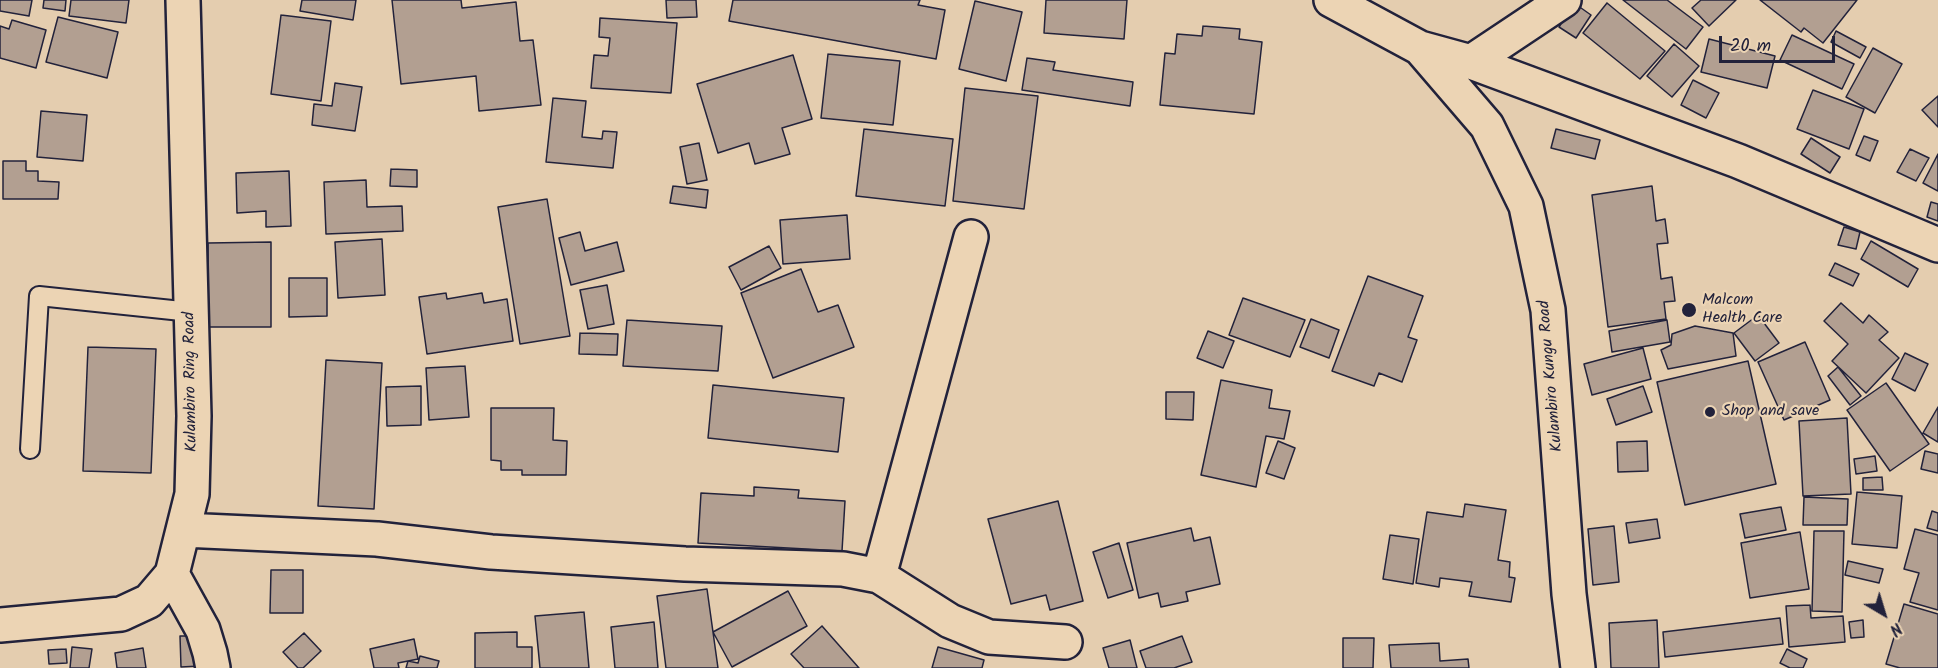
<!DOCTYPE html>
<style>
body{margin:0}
#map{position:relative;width:1938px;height:668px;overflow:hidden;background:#e4cdaf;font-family:Kalam,sans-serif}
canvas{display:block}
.north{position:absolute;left:1854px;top:584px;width:60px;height:60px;-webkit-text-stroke:4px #ecd4b4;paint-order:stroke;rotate:142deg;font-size:16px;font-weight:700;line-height:24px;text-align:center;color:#22223b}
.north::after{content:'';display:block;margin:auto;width:21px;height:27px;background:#22223b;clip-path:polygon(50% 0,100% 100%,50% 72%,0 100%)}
.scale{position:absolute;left:1719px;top:36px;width:116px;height:27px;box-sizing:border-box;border:3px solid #22223b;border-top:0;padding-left:8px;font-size:18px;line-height:21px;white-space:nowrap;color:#22223b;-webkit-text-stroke:4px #ecd4b4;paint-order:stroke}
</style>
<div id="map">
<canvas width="1938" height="668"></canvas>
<div class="north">N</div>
<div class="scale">20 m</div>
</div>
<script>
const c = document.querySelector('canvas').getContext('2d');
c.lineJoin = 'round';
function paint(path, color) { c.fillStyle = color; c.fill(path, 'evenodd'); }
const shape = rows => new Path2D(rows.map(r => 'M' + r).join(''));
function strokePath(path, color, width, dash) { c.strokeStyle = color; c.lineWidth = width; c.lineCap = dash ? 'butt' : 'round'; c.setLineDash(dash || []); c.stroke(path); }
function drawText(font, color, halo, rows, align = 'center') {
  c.font = font + ' Kalam,sans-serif'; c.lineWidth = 4.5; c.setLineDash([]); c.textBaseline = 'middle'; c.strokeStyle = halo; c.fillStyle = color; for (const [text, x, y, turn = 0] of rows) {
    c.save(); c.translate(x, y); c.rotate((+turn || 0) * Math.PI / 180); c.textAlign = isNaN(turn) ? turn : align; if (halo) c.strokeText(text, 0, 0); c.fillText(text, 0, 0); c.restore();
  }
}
const building = shape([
 [0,0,32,0,29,16,0,11,0,0],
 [44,0,66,0,65,11,43,8,44,0],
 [71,0,129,0,126,23,69,16,71,0],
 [302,0,356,0,353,20,300,11,302,0],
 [392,0,461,0,462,8,516,2,520,41,533,40,541,105,479,111,476,76,401,84,392,0],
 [666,0,696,0,697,17,667,18,666,0],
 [733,0,920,0,918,5,945,10,936,59,729,21,733,0],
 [1046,0,1127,0,1124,39,1044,33,1046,0],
 [1623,0,1667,0,1703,27,1686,49,1623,0],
 [1701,0,1736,0,1709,26,1692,8,1701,0],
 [1760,0,1857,0,1823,43,1804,28,1801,32,1760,0],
 [975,1,1022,12,1006,81,959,69,975,1],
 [1574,3,1591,15,1576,38,1559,27,1574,3],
 [1607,3,1665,51,1640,79,1583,33,1607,3],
 [281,15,331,21,321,101,271,94,281,15],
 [58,17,118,32,107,78,46,62,58,17],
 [600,18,677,23,671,93,591,88,594,55,608,56,610,38,599,37,600,18],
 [12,20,46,30,36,68,0,58,0,26,9,29,12,20],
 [1203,26,1240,29,1239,39,1262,42,1254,114,1160,105,1165,53,1175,54,1177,34,1202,36,1203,26],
 [1836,31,1866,47,1860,58,1831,42,1836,31],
 [1792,35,1854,64,1842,89,1780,60,1792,35],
 [1709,39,1775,56,1767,88,1701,72,1709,39],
 [1674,44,1699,66,1672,97,1647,76,1674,44],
 [1873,48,1902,64,1875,113,1846,97,1873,48],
 [828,54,900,61,893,125,821,118,828,54],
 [793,55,812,119,782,128,790,154,755,164,749,143,718,153,697,84,793,55],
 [1027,58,1055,62,1053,70,1133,82,1130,106,1022,90,1027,58],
 [1693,80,1719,93,1706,118,1681,105,1693,80],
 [335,83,362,87,355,131,312,125,314,104,332,106,335,83],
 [965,88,1038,96,1024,209,953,201,965,88],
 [1813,90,1864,109,1849,149,1797,129,1813,90],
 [1938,96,1938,127,1922,110,1938,96],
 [553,98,586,101,582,137,602,139,603,131,617,132,613,168,546,162,553,98],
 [41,111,87,115,83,161,37,157,41,111],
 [864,129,953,139,945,206,856,196,864,129],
 [1556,129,1600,140,1595,159,1551,148,1556,129],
 [1864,136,1878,141,1870,161,1856,155,1864,136],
 [1811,138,1840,157,1830,173,1801,154,1811,138],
 [699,143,707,180,687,184,680,147,699,143],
 [1910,149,1929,158,1916,181,1897,172,1910,149],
 [1938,154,1938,191,1923,183,1938,154],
 [3,161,26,161,26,171,38,171,38,181,59,182,58,199,3,199,3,161],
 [391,169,417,170,417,187,390,186,391,169],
 [289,171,291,226,266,227,266,211,237,213,236,173,289,171],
 [366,180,367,207,402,206,403,231,326,234,324,182,366,180],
 [673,186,708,190,706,208,670,203,673,186],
 [1652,186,1656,221,1665,219,1668,243,1657,244,1661,279,1672,277,1675,301,1664,302,1666,319,1608,327,1592,195,1652,186],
 [547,199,570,336,520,344,498,207,547,199],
 [1931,202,1938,204,1938,221,1927,217,1931,202],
 [847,215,850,259,783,264,780,220,847,215],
 [1844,227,1860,232,1856,249,1838,245,1844,227],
 [580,232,585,251,617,242,624,271,571,285,559,238,580,232],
 [382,239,385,295,338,298,335,242,382,239],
 [1871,241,1918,269,1908,287,1861,259,1871,241],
 [271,242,271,327,208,327,208,243,271,242],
 [769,246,781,268,741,290,729,267,769,246],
 [1835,263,1859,274,1853,286,1829,275,1835,263],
 [801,269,818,312,838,305,854,347,773,378,741,293,801,269],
 [1368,276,1423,296,1408,337,1417,340,1402,382,1379,373,1374,386,1332,371,1368,276],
 [289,278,327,278,327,316,289,317,289,278],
 [607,285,614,324,588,329,580,290,607,285],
 [446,293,447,299,482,293,484,303,507,299,513,341,427,354,419,297,446,293],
 [1243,298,1305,320,1290,357,1229,335,1243,298],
 [1841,303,1863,323,1869,315,1888,332,1879,340,1899,358,1866,393,1832,361,1848,344,1824,321,1841,303],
 [1758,315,1779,343,1755,361,1734,333,1758,315],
 [1311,319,1339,330,1329,358,1300,347,1311,319],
 [627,320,722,326,718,371,623,366,627,320],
 [1667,320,1670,342,1612,352,1609,331,1667,320],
 [1695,326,1733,333,1736,356,1668,369,1661,350,1671,345,1672,334,1695,326],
 [1208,331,1234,341,1223,368,1197,358,1208,331],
 [580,333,618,334,617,355,579,354,580,333],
 [1805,342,1830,400,1784,420,1758,362,1805,342],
 [88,347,156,349,151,473,83,471,88,347],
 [1643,348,1651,379,1592,395,1584,364,1643,348],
 [1905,353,1928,364,1915,391,1892,379,1905,353],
 [326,360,382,363,374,509,318,506,326,360],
 [1748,361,1776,484,1685,505,1657,382,1748,361],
 [465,366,469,417,429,420,426,368,465,366],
 [1838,367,1861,396,1850,405,1828,376,1838,367],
 [1221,380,1272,390,1269,408,1290,411,1284,439,1266,436,1256,487,1201,475,1221,380],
 [1886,383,1929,444,1890,471,1847,410,1886,383],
 [713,385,844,398,838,452,708,438,713,385],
 [421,386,421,425,387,426,386,387,421,386],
 [1643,386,1652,412,1616,425,1607,399,1643,386],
 [1166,392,1194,392,1193,420,1166,419,1166,392],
 [1938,407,1938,442,1923,433,1938,407],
 [491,408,554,408,553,440,567,441,566,475,522,475,522,470,501,470,501,461,491,460,491,408],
 [1847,418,1851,494,1803,496,1799,421,1847,418],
 [1278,441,1295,448,1284,479,1266,473,1278,441],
 [1647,441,1648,471,1618,472,1617,442,1647,441],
 [1925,451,1938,454,1938,473,1921,469,1925,451],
 [1875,456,1877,471,1856,474,1854,459,1875,456],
 [1882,477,1883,490,1863,490,1863,478,1882,477],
 [754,487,799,490,798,498,845,501,842,551,698,543,701,493,754,496,754,487],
 [1857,492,1902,496,1897,548,1852,544,1857,492],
 [1804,497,1848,499,1847,525,1803,525,1804,497],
 [1058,501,1083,601,1050,610,1046,595,1011,604,988,519,1058,501],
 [1465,504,1506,510,1498,560,1510,562,1509,577,1515,578,1511,602,1469,596,1472,582,1440,578,1439,587,1416,583,1427,512,1463,517,1465,504],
 [1781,507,1786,530,1745,538,1740,514,1781,507],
 [1932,511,1938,513,1938,531,1927,528,1932,511],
 [1657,519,1660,538,1629,543,1626,523,1657,519],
 [1614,526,1619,582,1593,585,1588,529,1614,526],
 [1191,528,1194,541,1210,537,1220,584,1186,592,1188,601,1161,607,1158,593,1139,598,1127,543,1191,528],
 [1915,529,1938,535,1938,610,1910,602,1919,573,1904,569,1915,529],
 [1814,531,1844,531,1842,612,1812,611,1814,531],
 [1800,532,1809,589,1750,598,1741,543,1800,532],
 [1390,535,1419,539,1413,584,1383,579,1390,535],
 [1119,543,1133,590,1108,598,1093,552,1119,543],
 [1848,561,1883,569,1879,583,1845,575,1848,561],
 [271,570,303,570,303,613,270,613,271,570],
 [707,589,718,668,666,668,657,596,707,589],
 [788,591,807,626,732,667,713,632,788,591],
 [1904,604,1938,614,1938,668,1900,668,1886,664,1904,604],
 [1810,605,1811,618,1843,616,1845,642,1789,647,1786,606,1810,605],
 [584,612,589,668,540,668,535,616,584,612],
 [1780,618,1783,644,1665,657,1663,632,1780,618],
 [1657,620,1659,668,1611,668,1609,623,1657,620],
 [1863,620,1864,637,1851,638,1849,622,1863,620],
 [654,622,658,668,615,668,611,627,654,622],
 [822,626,859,668,804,668,791,654,822,626],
 [517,632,517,647,532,647,532,668,475,668,475,633,517,632],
 [304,633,321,651,303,668,298,668,283,652,304,633],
 [180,636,198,636,200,666,181,667,180,636],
 [1182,636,1192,662,1174,668,1146,668,1140,651,1182,636],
 [1343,638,1374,638,1373,668,1343,668,1343,638],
 [414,639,418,659,398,663,399,668,374,668,370,649,414,639],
 [1130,640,1137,668,1109,668,1103,648,1130,640],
 [1439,643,1440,661,1468,659,1469,668,1391,668,1389,645,1439,643],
 [72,647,92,649,89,668,70,668,72,647],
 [938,647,984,660,982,668,932,668,938,647],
 [143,648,146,668,117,668,115,653,143,648],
 [66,649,67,663,49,664,48,650,66,649],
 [1787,649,1807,659,1803,668,1790,668,1780,663,1787,649],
 [420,656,439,661,437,668,406,668,408,661,418,663,420,656]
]);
paint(building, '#b29f91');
strokePath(building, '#22223b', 1.5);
const service = shape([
 [30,449,39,296,191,312]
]);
const minor = shape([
 [1331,0,1420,48,1471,62,1738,161,1938,245],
 [1420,48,1487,126,1526,206,1548,310,1569,594,1578,668],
 [1471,62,1564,0],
 [183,530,377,539,491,552,685,564,843,569,879,576,950,621,989,637,1065,642],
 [172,574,203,630,210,653,213,668],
 [879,576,971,237],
 [0,625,121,614,149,601,172,574,192,494,194,416,183,0]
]);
strokePath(service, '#22223b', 22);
strokePath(minor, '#22223b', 38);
strokePath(service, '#ecd4b4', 18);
strokePath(minor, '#ecd4b4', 33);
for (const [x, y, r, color] of [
 [1689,310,8,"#22223b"],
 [1710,412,6,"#22223b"]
]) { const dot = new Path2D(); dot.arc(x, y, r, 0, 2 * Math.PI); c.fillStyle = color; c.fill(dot); strokePath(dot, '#ecd4b4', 2); }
drawText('16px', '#22223b', '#ecd4b4', [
 ["Malcom",1702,301],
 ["Health Care",1702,319],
 ["Shop and save",1722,412]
], 'left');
drawText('16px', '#22223b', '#ecd4b4', [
 ["Kulambiro Kungu Road",1552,376,-95],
 ["Kulambiro Ring Road",192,382,-91]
]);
</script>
